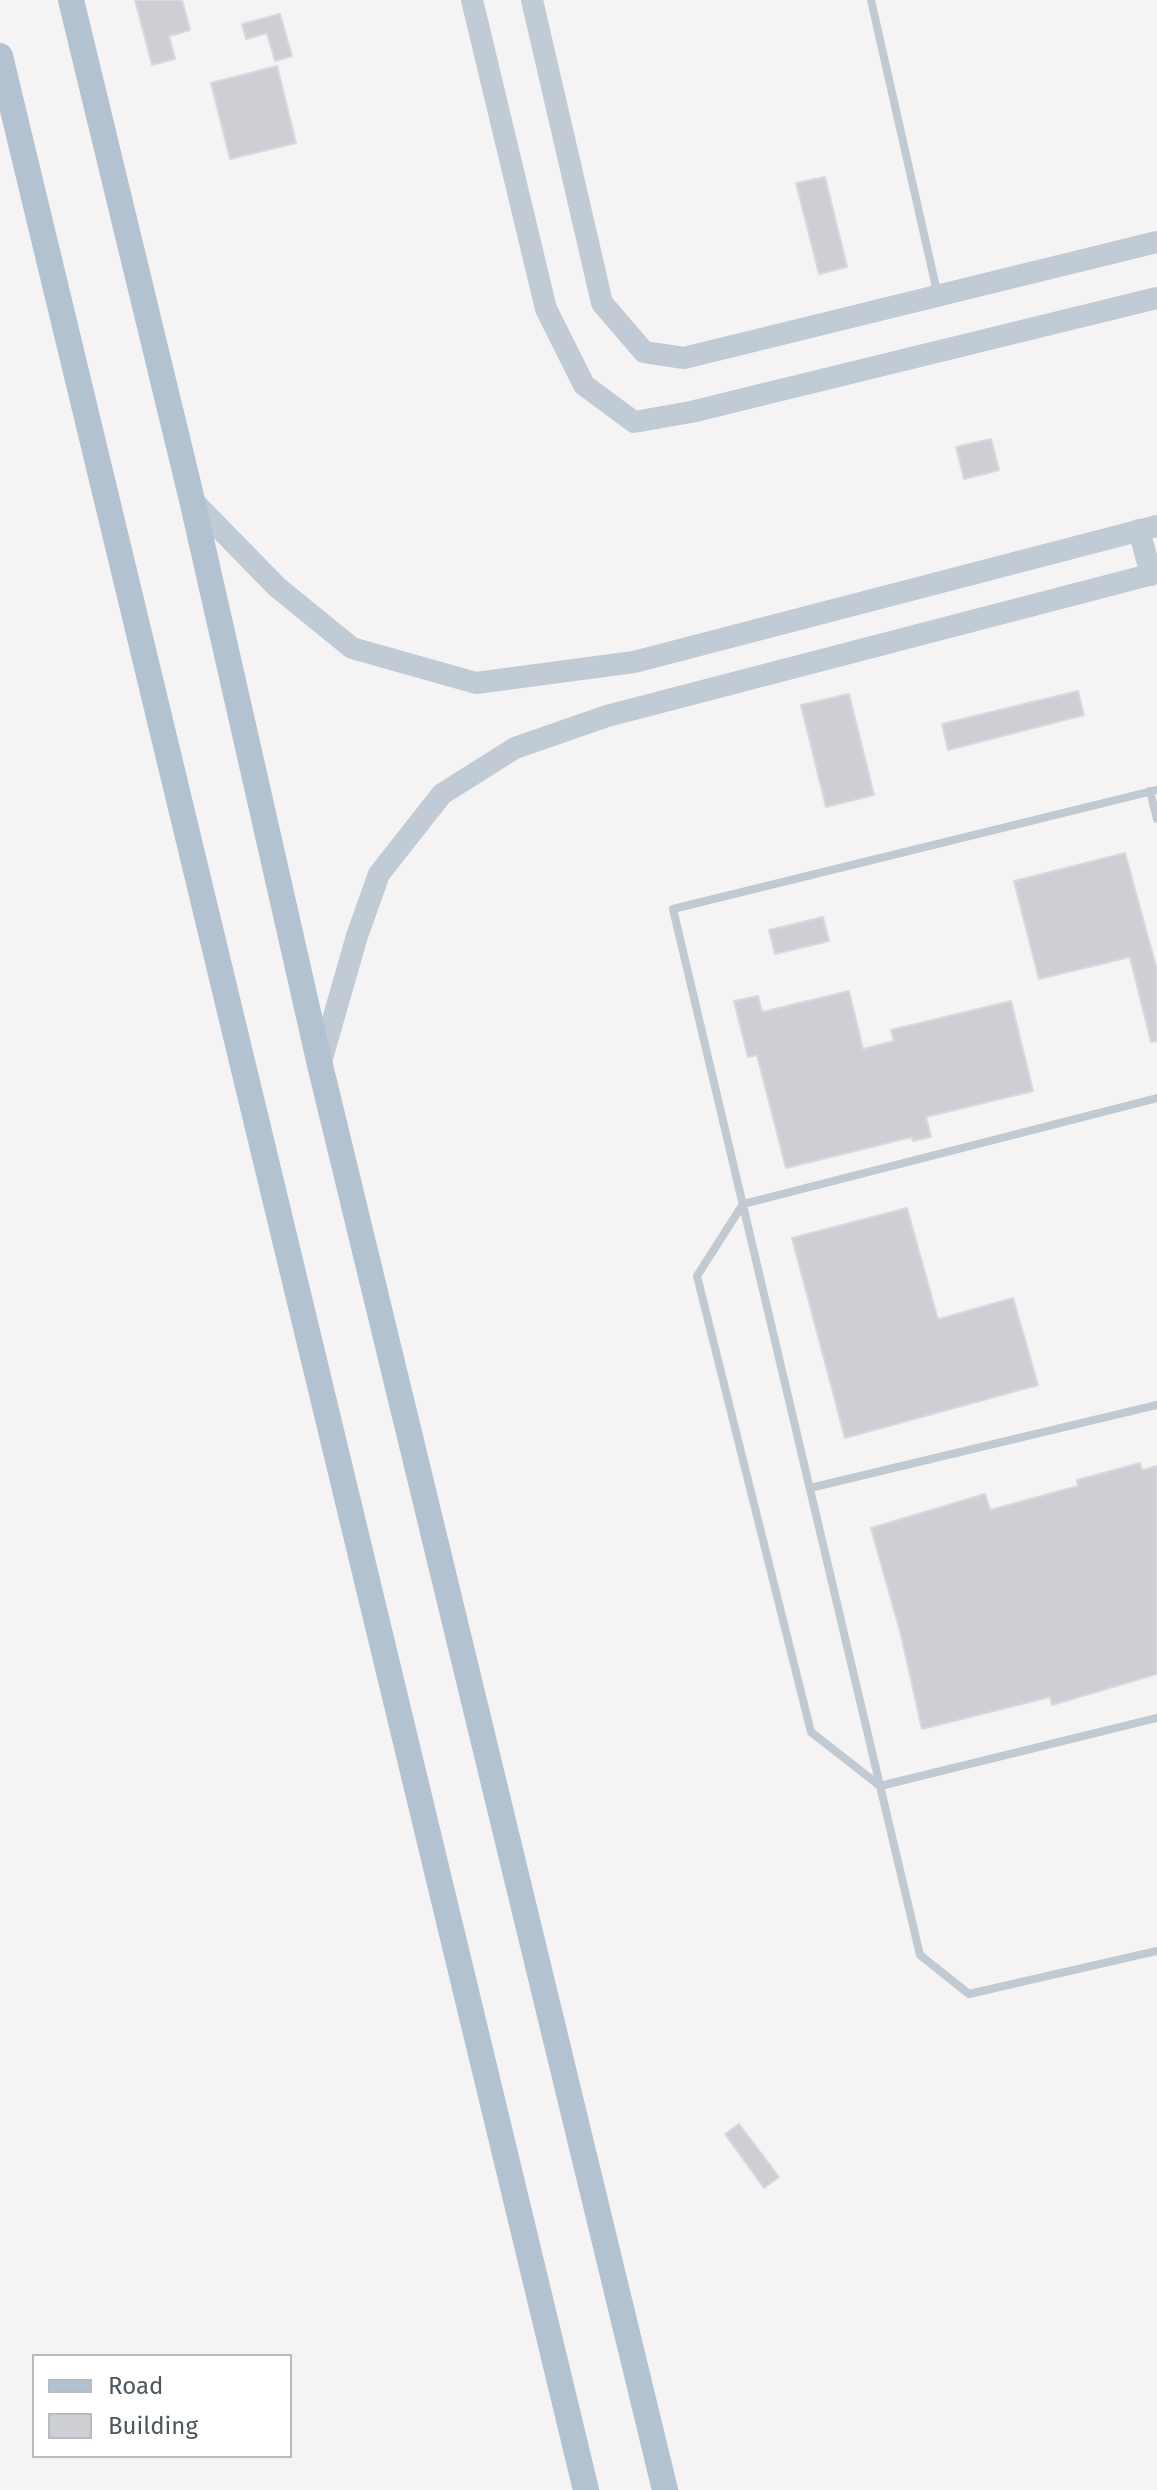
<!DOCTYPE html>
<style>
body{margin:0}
#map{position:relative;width:1157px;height:2490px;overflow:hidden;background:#f5f3f3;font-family:"Fira Sans",sans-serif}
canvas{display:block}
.legend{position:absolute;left:32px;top:2354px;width:260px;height:104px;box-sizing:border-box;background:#fff;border:2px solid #b7bbc0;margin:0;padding:10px 14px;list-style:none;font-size:24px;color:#4a5661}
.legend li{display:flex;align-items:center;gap:16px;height:40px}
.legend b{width:40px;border:2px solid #b7bbc0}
</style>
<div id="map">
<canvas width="1157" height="2490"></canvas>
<ul class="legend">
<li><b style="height:10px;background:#b3c2d1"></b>Road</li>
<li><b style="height:22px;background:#cdcfd5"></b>Building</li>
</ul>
</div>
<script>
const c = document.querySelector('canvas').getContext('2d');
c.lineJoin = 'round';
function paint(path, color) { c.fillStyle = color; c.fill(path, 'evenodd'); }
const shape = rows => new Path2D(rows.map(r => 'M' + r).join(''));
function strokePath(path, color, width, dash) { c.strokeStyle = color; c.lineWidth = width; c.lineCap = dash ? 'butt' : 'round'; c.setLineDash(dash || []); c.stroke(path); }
const building = shape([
 [135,0,182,0,190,30,169,36,175,59,152,65,135,0],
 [280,14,292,56,275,61,267,33,246,39,242,24,280,14],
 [277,66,296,143,230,159,211,83,277,66],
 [825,177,847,267,819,274,796,183,825,177],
 [991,439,999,470,964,479,956,447,991,439],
 [1078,691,1084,715,948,750,942,724,1078,691],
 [849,694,874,795,826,807,801,705,849,694],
 [1125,853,1157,970,1157,1041,1151,1042,1130,957,1039,979,1014,881,1125,853],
 [823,917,829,941,775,954,769,930,823,917],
 [849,991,863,1049,894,1041,891,1030,1011,1001,1033,1091,926,1117,931,1137,913,1141,912,1137,786,1168,757,1055,748,1057,734,1001,758,996,762,1012,849,991],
 [907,1208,937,1316,939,1319,1013,1298,1038,1385,845,1438,792,1238,907,1208],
 [1140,1463,1142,1470,1157,1466,1157,1674,1052,1705,1050,1697,922,1729,901,1635,871,1528,985,1494,990,1510,1078,1486,1077,1480,1140,1463],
 [739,2124,779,2177,764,2188,725,2134,739,2124]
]);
paint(building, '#cdcfd5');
strokePath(building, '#d7d9de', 2);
strokePath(shape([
 [871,0,938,296],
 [1157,790,673,909,920,1955,969,1994,1157,1951],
 [1150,791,1157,819],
 [1157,1098,743,1204,697,1276,811,1732,880,1786,1157,1718],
 [810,1488,1157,1405]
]), '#c1cad2', 8);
strokePath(shape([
 [472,0,546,309,584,385,634,422,691,412,1157,298],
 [532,0,602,303,644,352,684,358,1157,242],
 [192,500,277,587,352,648,476,683,634,662,1157,526],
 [1139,530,1151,575],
 [320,1065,357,936,379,874,442,794,515,748,607,716,1157,573]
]), '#c1cbd6', 22);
strokePath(shape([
 [71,0,192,500,320,1065,665,2490],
 [0,56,586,2490]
]), '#b3c2d1', 26);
</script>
